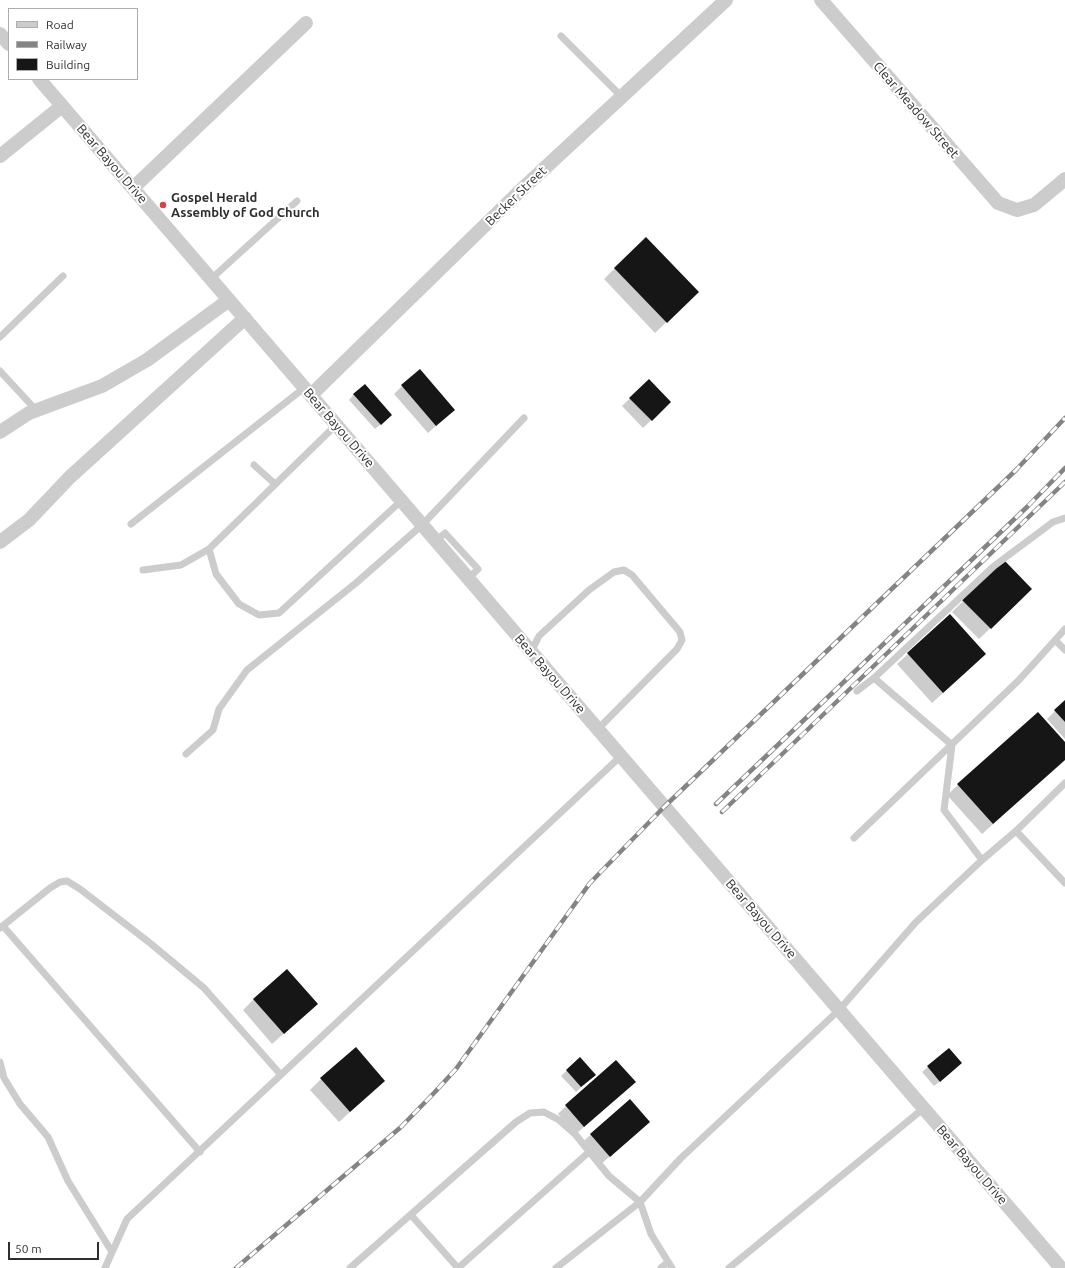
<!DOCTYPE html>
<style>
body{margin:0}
#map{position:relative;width:1065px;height:1268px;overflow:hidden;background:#fff;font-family:Ubuntu,sans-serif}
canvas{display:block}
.legend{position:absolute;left:8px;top:8px;width:130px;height:72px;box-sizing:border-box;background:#fff;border:1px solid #acacac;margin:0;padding:5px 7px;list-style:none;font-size:12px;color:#2f2f2f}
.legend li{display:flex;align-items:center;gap:8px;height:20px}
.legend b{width:20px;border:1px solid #acacac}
.scale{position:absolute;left:8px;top:1242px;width:91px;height:18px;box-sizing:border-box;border:2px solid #2f2f2f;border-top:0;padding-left:5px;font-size:12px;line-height:14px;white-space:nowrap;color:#2f2f2f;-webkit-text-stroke:3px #fff;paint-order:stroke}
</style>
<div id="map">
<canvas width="1065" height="1268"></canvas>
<ul class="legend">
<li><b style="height:5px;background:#ccc"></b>Road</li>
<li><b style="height:5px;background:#848484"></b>Railway</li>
<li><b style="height:11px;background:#161616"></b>Building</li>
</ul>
<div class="scale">50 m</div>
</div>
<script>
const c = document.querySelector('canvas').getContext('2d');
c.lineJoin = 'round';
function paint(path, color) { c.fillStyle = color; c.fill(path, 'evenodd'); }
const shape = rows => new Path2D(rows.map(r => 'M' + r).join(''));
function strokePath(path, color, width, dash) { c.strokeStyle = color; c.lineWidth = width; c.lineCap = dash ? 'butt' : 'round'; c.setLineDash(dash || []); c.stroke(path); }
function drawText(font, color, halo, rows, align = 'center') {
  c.font = font + ' Ubuntu,sans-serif'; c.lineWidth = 4; c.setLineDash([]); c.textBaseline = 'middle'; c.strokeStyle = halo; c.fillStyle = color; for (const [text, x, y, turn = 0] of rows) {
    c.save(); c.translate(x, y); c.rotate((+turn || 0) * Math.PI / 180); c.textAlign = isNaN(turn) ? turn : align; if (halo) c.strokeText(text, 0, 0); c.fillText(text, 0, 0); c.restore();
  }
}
paint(shape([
 [615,268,687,302,655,333,604,279],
 [649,380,670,402,643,428,622,406],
 [402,386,454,410,428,433,394,394],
 [354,394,386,420,375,429,349,400],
 [1004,561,1020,600,979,639,952,612],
 [908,654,974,665,932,703,897,664],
 [1065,701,1065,739,1047,719],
 [1065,744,1065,760,982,834,947,795,958,785],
 [254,999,317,1004,272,1044,243,1010],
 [949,1049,956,1068,934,1086,922,1072],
 [580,1058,589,1080,576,1092,561,1076],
 [321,1079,384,1081,339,1122,310,1090],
 [626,1090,576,1134,558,1114,566,1106],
 [641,1130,601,1164,583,1142,591,1134]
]), '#0003');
paint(shape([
 [646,237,699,292,667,323,614,268],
 [420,369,455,410,436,426,401,385],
 [649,379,671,402,652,421,629,398],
 [365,384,392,415,381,425,353,394],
 [1004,560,1032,589,991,629,962,600],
 [950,614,986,654,943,693,907,653],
 [1065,700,1065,722,1054,710],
 [1038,712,1065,742,1065,760,993,824,957,784],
 [287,969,318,1004,284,1034,253,999],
 [356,1047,385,1081,350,1112,320,1078],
 [949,1048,962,1063,940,1082,927,1066],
 [580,1057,596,1075,581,1087,566,1070],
 [616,1060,636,1082,584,1127,565,1105],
 [630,1099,650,1122,610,1157,590,1134]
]), '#161616');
strokePath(shape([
 [561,36,622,97],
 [211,279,297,201],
 [0,337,63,276],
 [0,371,36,410],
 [254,465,275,484],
 [131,524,304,388],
 [436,541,445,533,478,569,468,579],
 [209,549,216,574,239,604,259,615,279,613,401,501],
 [143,570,181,565,209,549,336,425],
 [1055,640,1065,650],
 [531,652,539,636,589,590,614,572,624,570,632,575,680,632,682,640,677,649,598,729],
 [874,678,994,566,1053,522,1065,518],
 [857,691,874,678,952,745,944,810,982,860],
 [186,754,213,730,219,709,247,670,356,583,422,525,524,418],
 [1016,831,1065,883],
 [854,838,1019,680,1065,629],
 [3,926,200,1152],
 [0,928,50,888,60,882,67,881,80,889,150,943,204,988,281,1075],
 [0,1062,4,1078,20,1104,48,1137,68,1181,112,1252],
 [411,1215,458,1268],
 [105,1268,127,1219,621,756],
 [350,1268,516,1122,530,1113,544,1112,559,1120,575,1134,609,1176,640,1202,556,1268],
 [458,1268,589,1152],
 [661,1268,668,1262],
 [672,1268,651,1234,640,1202,681,1158,839,1010,916,922,982,860,1016,831,1065,783],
 [729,1268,924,1108]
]), '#ccc', 7);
strokePath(shape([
 [821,0,998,203,1017,210,1034,205,1065,179],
 [0,34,9,44],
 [39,79,1061,1268],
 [0,156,62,106],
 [133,188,306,23],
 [311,395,520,191,726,0],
 [0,432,29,413,102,386,147,360,229,300],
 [0,542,29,520,70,477,245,318]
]), '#ccc', 14);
const rail = shape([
 [716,804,1027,507,1065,468],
 [722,812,1065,482],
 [236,1268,401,1127,434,1093,456,1069,590,883,664,807,1016,470,1065,418]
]);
strokePath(rail, '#848484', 4.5);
strokePath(rail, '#fff', 3, [9]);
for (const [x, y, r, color] of [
 [163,205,4,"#d34448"]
]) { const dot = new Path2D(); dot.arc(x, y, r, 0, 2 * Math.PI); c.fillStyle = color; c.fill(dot); strokePath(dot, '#fff', 1.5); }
drawText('13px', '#2f2f2f', '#fff', [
 ["Clear Meadow Street",916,110,49],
 ["Bear Bayou Drive",112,164,49],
 ["Becker Street",516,196,-44],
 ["Bear Bayou Drive",339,428,49],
 ["Bear Bayou Drive",550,674,49],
 ["Bear Bayou Drive",761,919,49],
 ["Bear Bayou Drive",972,1165,49]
]);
drawText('bold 13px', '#2f2f2f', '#fff', [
 ["Gospel Herald",171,198],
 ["Assembly of God Church",171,213]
], 'left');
</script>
